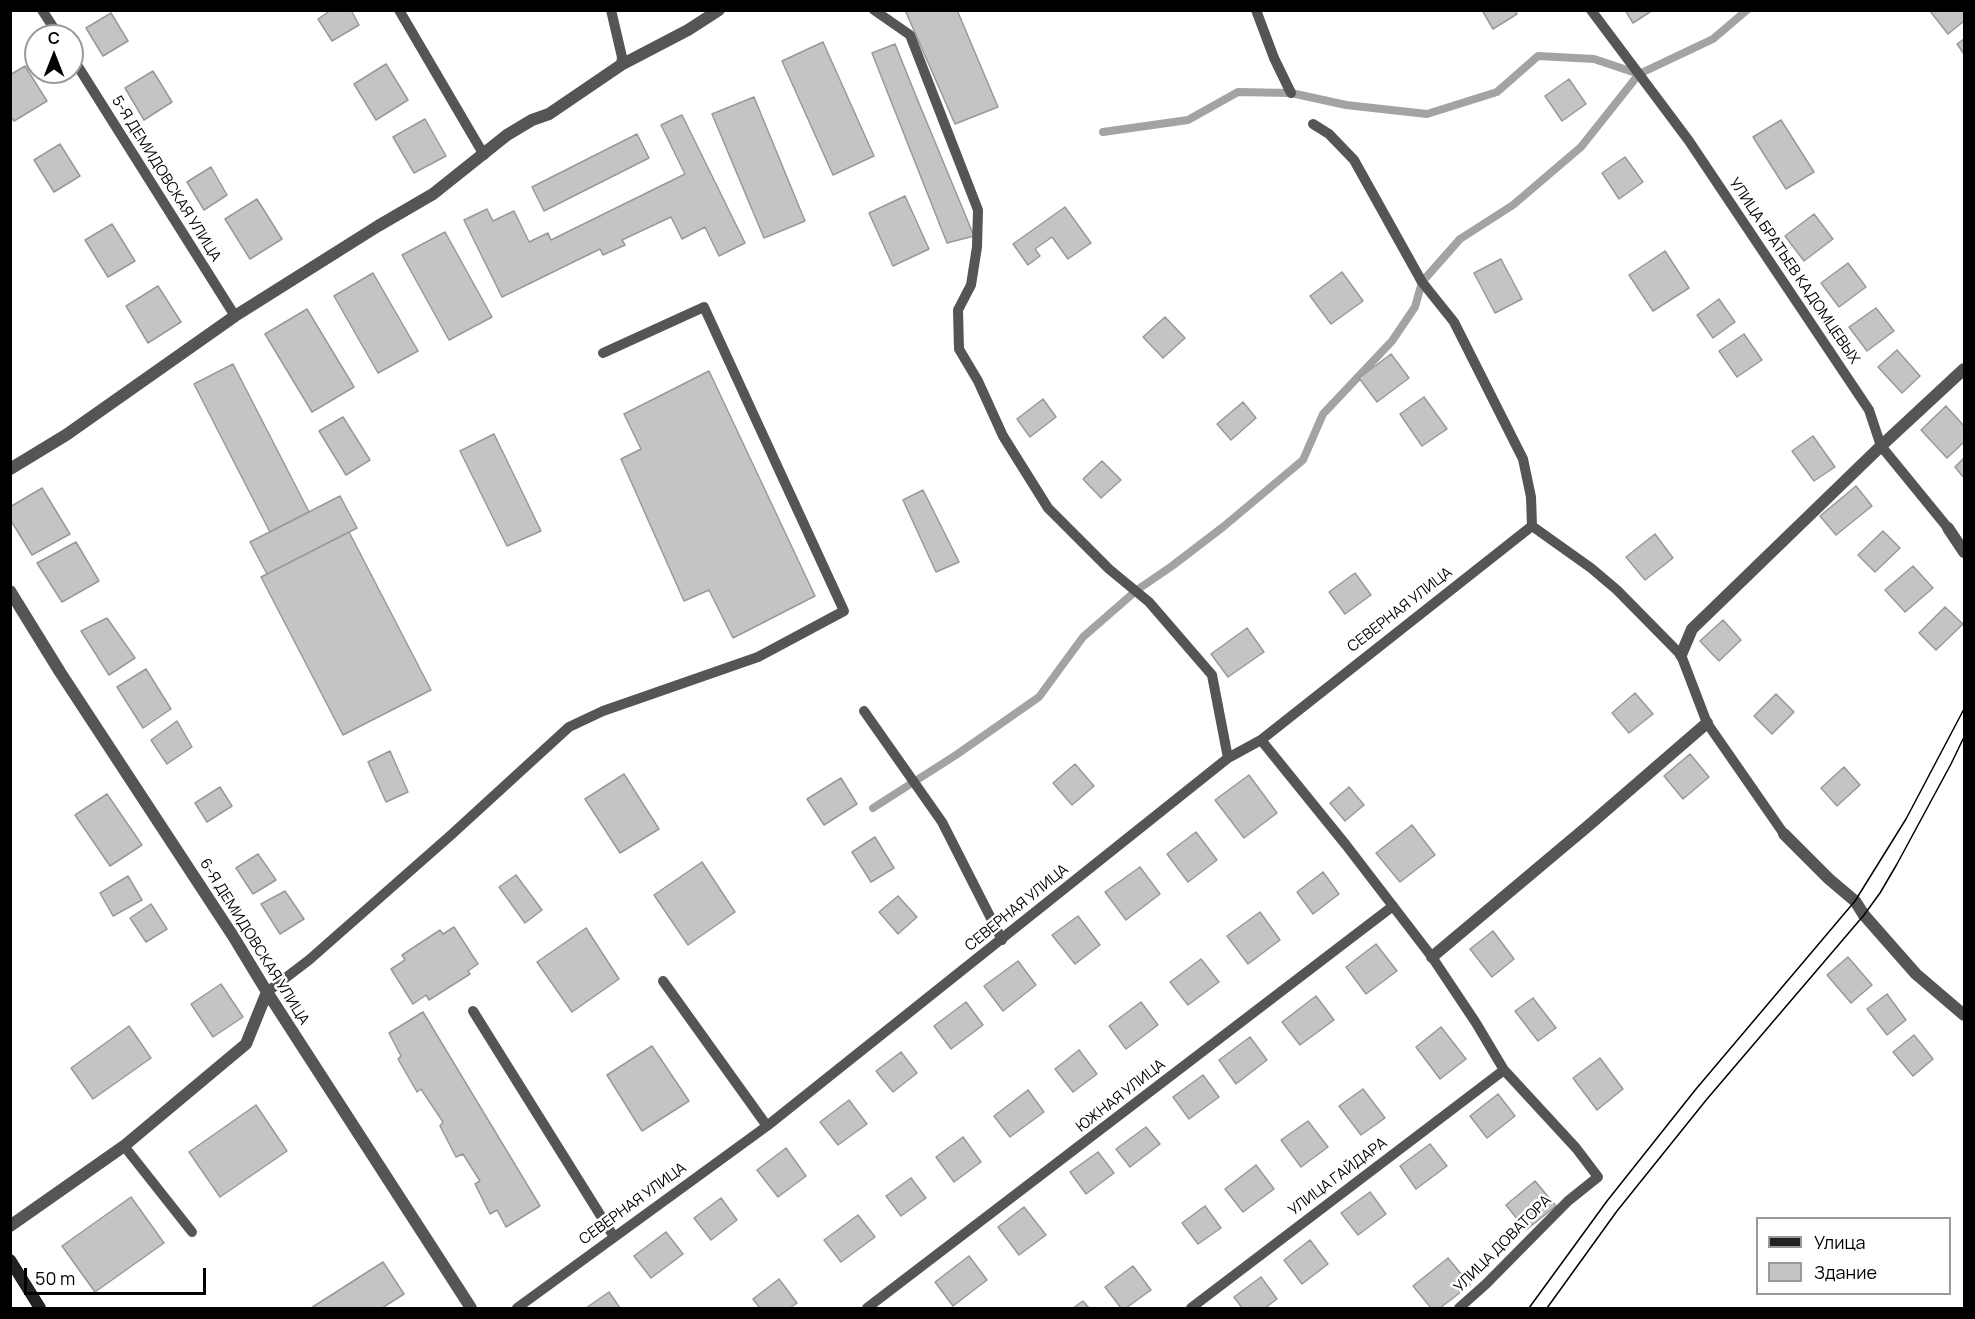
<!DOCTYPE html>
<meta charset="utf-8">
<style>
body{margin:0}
#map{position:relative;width:1975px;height:1319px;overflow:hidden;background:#fff;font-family:Manrope,sans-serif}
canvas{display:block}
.frame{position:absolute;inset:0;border:12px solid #000;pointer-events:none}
.legend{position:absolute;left:1756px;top:1217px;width:195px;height:78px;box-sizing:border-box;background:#fff;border:2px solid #999;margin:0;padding:8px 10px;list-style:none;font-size:18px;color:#000}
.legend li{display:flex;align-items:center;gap:12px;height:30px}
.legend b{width:30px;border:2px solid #999}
.north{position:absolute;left:24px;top:24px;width:60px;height:60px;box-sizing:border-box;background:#fff;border:2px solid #999;border-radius:50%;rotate:0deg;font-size:16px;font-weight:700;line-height:24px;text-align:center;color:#000}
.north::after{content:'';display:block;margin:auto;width:21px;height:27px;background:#000;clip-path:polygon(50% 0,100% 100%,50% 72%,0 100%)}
.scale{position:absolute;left:24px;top:1268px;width:182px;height:27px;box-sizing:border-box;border:3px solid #000;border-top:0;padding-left:8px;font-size:18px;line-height:21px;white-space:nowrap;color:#000;-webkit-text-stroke:4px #fff;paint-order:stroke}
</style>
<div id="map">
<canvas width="1975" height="1319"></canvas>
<div class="frame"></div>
<ul class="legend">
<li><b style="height:8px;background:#222"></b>Улица</li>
<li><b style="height:16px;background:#c4c4c4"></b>Здание</li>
</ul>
<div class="north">С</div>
<div class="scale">50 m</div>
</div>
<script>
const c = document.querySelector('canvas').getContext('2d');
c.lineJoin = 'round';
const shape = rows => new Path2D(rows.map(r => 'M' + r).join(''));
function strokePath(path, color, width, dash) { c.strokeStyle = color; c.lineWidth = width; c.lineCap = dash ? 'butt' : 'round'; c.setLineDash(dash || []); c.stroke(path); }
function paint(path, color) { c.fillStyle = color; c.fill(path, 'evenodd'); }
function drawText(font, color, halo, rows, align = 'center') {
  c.font = font + ' Manrope,sans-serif'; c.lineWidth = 5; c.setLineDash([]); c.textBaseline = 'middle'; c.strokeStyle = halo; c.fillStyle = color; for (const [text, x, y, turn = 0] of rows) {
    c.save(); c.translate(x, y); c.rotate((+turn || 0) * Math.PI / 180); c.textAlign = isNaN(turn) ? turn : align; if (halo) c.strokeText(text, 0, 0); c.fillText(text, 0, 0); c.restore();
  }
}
strokePath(shape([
 [1103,132,1188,120,1238,92,1291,93,1346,105,1427,114,1497,92,1538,56,1594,59,1639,74],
 [873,808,956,755,1039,697,1083,637,1137,590,1172,566,1223,527,1303,460,1323,414,1392,341,1415,307,1422,282,1460,239,1513,205,1581,147,1639,74,1713,39,1747,10]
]), '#a3a3a3', 8);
const building = shape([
 [331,10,351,10,359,25,332,41,318,19,331,10],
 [905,10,957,10,998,107,955,124,905,10],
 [1482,10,1515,10,1517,14,1493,29,1482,10],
 [1625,10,1653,10,1633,23,1625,10],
 [1964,10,1964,21,1948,34,1930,11,1964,10],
 [111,13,128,41,103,56,86,28,111,13],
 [1964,39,1964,54,1957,44,1964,39],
 [823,42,874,156,833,175,782,61,823,42],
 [895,44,918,101,974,236,947,243,872,53,895,44],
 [386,64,408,100,376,120,354,84,386,64],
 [25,66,47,101,14,121,10,116,10,75,25,66],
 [153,71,172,102,144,120,125,88,153,71],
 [1569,79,1586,104,1562,121,1545,96,1569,79],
 [754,97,805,221,764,238,712,114,754,97],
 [682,115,745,243,719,256,705,227,682,239,671,217,622,240,625,245,603,255,600,249,502,297,464,220,487,209,493,221,514,211,529,242,548,233,551,240,685,174,661,125,682,115],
 [425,119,446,156,414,173,393,137,425,119],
 [1781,120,1814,172,1786,189,1753,137,1781,120],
 [637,134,649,158,544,211,532,187,637,134],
 [60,144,80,176,54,192,34,160,60,144],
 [1625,157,1643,182,1619,199,1602,173,1625,157],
 [211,167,227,195,204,210,187,182,211,167],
 [905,196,929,249,893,266,869,213,905,196],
 [257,199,282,239,250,259,225,219,257,199],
 [1065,207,1091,243,1068,259,1052,237,1035,249,1040,256,1028,265,1013,244,1065,207],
 [1814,214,1833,239,1804,261,1785,236,1814,214],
 [112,224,135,261,108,277,85,240,112,224],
 [445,232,492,317,449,340,402,255,445,232],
 [1665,251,1689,288,1653,311,1629,275,1665,251],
 [1501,259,1522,299,1495,313,1474,273,1501,259],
 [1848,263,1866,287,1839,307,1821,283,1848,263],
 [1342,272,1363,301,1331,324,1310,296,1342,272],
 [373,273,418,351,378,373,334,296,373,273],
 [158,286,181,322,148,343,126,306,158,286],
 [1719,299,1735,322,1713,338,1697,315,1719,299],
 [1876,308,1894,331,1867,351,1849,327,1876,308],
 [307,309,354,387,312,412,265,334,307,309],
 [1165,317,1185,338,1163,358,1143,337,1165,317],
 [1744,334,1762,360,1737,377,1719,351,1744,334],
 [1897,350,1920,376,1902,393,1878,367,1897,350],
 [1391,354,1409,378,1377,402,1359,378,1391,354],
 [233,364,309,512,270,532,194,384,233,364],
 [709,371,815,596,733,638,709,590,684,601,621,459,641,449,624,414,709,371],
 [1424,397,1447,429,1422,446,1400,414,1424,397],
 [1043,399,1056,417,1030,437,1017,419,1043,399],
 [1243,402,1256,418,1231,440,1217,424,1243,402],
 [1946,406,1964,426,1964,442,1947,458,1921,430,1946,406],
 [343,417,370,460,346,475,319,431,343,417],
 [494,434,541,531,507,546,460,451,494,434],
 [1813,436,1835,467,1814,481,1792,451,1813,436],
 [1964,458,1964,478,1955,467,1964,458],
 [1102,461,1121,480,1101,498,1083,479,1102,461],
 [1856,486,1872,506,1836,535,1820,516,1856,486],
 [42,488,70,534,32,555,10,519,10,507,42,488],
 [923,490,959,562,936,572,903,500,923,490],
 [340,496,357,528,267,574,250,542,340,496],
 [1883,531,1900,548,1875,572,1858,555,1883,531],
 [349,532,431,690,343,735,261,577,349,532],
 [1655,534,1673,558,1645,580,1626,557,1655,534],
 [76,542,99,581,62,602,37,563,76,542],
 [1913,566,1933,588,1905,612,1885,590,1913,566],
 [1355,573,1371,595,1345,614,1329,592,1355,573],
 [1945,607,1963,624,1936,650,1919,633,1945,607],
 [107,618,135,658,109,675,81,631,107,618],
 [1723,620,1741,640,1719,661,1700,641,1723,620],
 [1247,628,1264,652,1228,677,1211,654,1247,628],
 [146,669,171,709,143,728,117,687,146,669],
 [1635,693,1653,714,1629,733,1612,713,1635,693],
 [1776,694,1794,712,1772,734,1754,716,1776,694],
 [177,721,192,747,167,764,151,740,177,721],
 [390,751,408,792,386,802,368,762,390,751],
 [1690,754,1709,777,1683,799,1664,776,1690,754],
 [1075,764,1094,786,1072,805,1053,783,1075,764],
 [1844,767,1860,785,1837,806,1821,788,1844,767],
 [624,774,659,829,620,853,585,799,624,774],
 [1249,775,1277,813,1244,838,1215,800,1249,775],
 [841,778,857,804,824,825,807,799,841,778],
 [220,787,232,806,207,822,195,803,220,787],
 [1349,787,1364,805,1345,821,1330,803,1349,787],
 [107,794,142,845,110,866,75,815,107,794],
 [1412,825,1435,855,1400,882,1376,853,1412,825],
 [1196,832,1217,860,1188,882,1167,854,1196,832],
 [875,837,894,868,871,882,852,852,875,837],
 [258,854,276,880,253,894,236,868,258,854],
 [702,862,735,912,688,945,654,895,702,862],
 [1140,867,1160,894,1126,920,1105,892,1140,867],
 [1323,872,1339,894,1313,914,1297,892,1323,872],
 [516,875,542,910,525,923,499,887,516,875],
 [128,876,142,900,113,916,100,893,128,876],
 [285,891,304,919,280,934,261,904,285,891],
 [898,896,917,917,898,934,879,912,898,896],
 [151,904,167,929,146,942,130,918,151,904],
 [1260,912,1280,940,1248,964,1227,936,1260,912],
 [1078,916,1100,945,1075,964,1052,935,1078,916],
 [454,927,478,964,468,971,470,974,429,1000,426,995,413,1004,391,969,405,960,402,955,440,930,443,934,454,927],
 [586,928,619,979,572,1012,537,962,586,928],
 [1493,931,1514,959,1492,977,1470,949,1493,931],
 [1376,944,1397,971,1366,994,1346,967,1376,944],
 [1848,957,1872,985,1851,1003,1827,975,1848,957],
 [1201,959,1219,982,1188,1005,1170,982,1201,959],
 [1018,961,1036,985,1003,1011,984,986,1018,961],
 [221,984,243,1017,213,1037,191,1004,221,984],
 [1887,994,1906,1020,1887,1035,1867,1009,1887,994],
 [1316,996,1334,1020,1300,1045,1282,1022,1316,996],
 [1533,998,1556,1028,1538,1041,1515,1011,1533,998],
 [966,1002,983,1025,951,1049,934,1026,966,1002],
 [1141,1002,1158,1025,1126,1049,1109,1026,1141,1002],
 [423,1012,540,1206,506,1227,497,1210,490,1214,475,1184,480,1181,463,1154,456,1157,440,1126,443,1122,421,1089,417,1092,398,1059,401,1056,389,1033,423,1012],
 [129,1026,151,1058,93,1099,71,1068,129,1026],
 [1441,1027,1466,1059,1440,1079,1416,1047,1441,1027],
 [1914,1035,1933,1059,1913,1076,1893,1052,1914,1035],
 [1250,1037,1267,1060,1236,1084,1219,1060,1250,1037],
 [652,1046,689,1101,642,1131,607,1075,652,1046],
 [1079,1050,1097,1074,1073,1092,1055,1069,1079,1050],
 [901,1052,917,1073,893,1092,876,1071,901,1052],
 [1600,1058,1623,1089,1597,1110,1573,1078,1600,1058],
 [1203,1075,1219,1097,1189,1119,1173,1097,1203,1075],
 [1363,1089,1385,1118,1361,1135,1339,1106,1363,1089],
 [1028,1090,1044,1112,1010,1137,994,1116,1028,1090],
 [1498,1094,1515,1116,1487,1138,1470,1116,1498,1094],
 [849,1100,867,1124,838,1145,820,1122,849,1100],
 [256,1105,287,1151,220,1197,189,1152,256,1105],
 [1308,1121,1328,1147,1301,1167,1281,1140,1308,1121],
 [1146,1127,1160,1144,1130,1167,1116,1149,1146,1127],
 [963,1137,981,1162,954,1182,936,1157,963,1137],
 [1430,1144,1447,1166,1416,1189,1400,1166,1430,1144],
 [786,1148,806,1176,778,1197,757,1170,786,1148],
 [1098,1152,1114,1173,1086,1194,1070,1172,1098,1152],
 [1256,1165,1274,1189,1243,1212,1225,1189,1256,1165],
 [911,1178,926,1198,901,1216,886,1196,911,1178],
 [1535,1181,1556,1206,1526,1230,1506,1205,1535,1181],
 [1370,1192,1386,1214,1358,1235,1341,1213,1370,1192],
 [131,1197,164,1243,95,1292,62,1246,131,1197],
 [721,1198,737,1220,711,1240,694,1218,721,1198],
 [1205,1206,1221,1228,1198,1244,1182,1223,1205,1206],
 [1024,1207,1046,1235,1019,1255,998,1227,1024,1207],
 [858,1215,875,1237,841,1262,824,1240,858,1215],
 [666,1232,683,1254,651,1278,634,1256,666,1232],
 [1310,1240,1328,1264,1302,1284,1284,1260,1310,1240],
 [969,1256,987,1280,953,1306,935,1282,969,1256],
 [1448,1258,1470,1285,1440,1308,1431,1308,1413,1286,1448,1258],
 [383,1262,404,1294,382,1308,311,1308,383,1262],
 [1133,1266,1151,1290,1126,1308,1121,1308,1105,1287,1133,1266],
 [1261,1277,1277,1299,1265,1308,1242,1308,1234,1297,1261,1277],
 [779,1279,797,1303,790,1308,760,1308,753,1299,779,1279],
 [609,1292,620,1308,586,1308,609,1292],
 [1083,1301,1089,1308,1073,1308,1083,1301]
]);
paint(building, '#c4c4c4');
strokePath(building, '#999', 1.5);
strokePath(shape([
 [42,10,59,36],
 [399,10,484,155],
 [611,10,622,57,621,65],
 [874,10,910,35,978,210,977,247,971,285,958,310,959,349,978,381,1003,436,1048,508,1109,569,1149,602,1212,675,1228,758],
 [1256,10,1274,58,1291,93],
 [1591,10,1689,141,1869,410,1881,446,1948,528],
 [72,57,235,316],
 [1313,124,1329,134,1354,160,1422,282,1454,322,1523,459,1531,497,1532,526,1591,568,1617,590,1681,655,1707,723,1784,834],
 [864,711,942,822,1002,940],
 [1261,740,1346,845,1432,957,1476,1023,1504,1070,1576,1148,1598,1177,1568,1201,1486,1284,1459,1308],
 [663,981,767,1126],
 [267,992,309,960,451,835,569,727,603,711,758,657,844,611,704,307,603,353],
 [473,1011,614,1237],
 [124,1146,192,1232],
 [517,1308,767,1126,1228,758,1261,740,1532,526],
 [867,1308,1393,906],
 [1191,1308,1504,1070]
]), '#555', 10);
strokePath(shape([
 [1948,528,1964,552],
 [1681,655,1692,629,1881,446,1964,369],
 [1784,834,1829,879,1855,901,1864,915],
 [1432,957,1588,826,1707,723]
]), '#555', 12);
strokePath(shape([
 [10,469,66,435,235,316,378,226,433,194,507,135,532,120,549,114,621,65,688,30,719,10],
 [10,591,60,672,233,936,267,992,471,1308],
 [1864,915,1916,974,1964,1015],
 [10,1226,124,1146,246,1044,267,992]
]), '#555', 12);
strokePath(shape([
 [10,1260,40,1308]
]), '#222', 12);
strokePath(shape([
 [1529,1308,1607,1201,1696,1089,1855,901,1906,819,1964,709],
 [1547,1308,1617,1211,1707,1099,1864,915,1880,893,1897,864,1951,764,1964,737]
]), '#000', 1.5);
drawText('15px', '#000', '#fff', [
 ["5-Я ДЕМИДОВСКАЯ УЛИЦА",166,179,58],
 ["УЛИЦА БРАТЬЕВ КАДОМЦЕВЫХ",1794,271,56],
 ["СЕВЕРНАЯ УЛИЦА",1400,610,-38],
 ["СЕВЕРНАЯ УЛИЦА",1017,908,-39],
 ["6-Я ДЕМИДОВСКАЯ УЛИЦА",254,942,58],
 ["ЮЖНАЯ УЛИЦА",1121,1096,-38],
 ["УЛИЦА ГАЙДАРА",1338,1177,-37],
 ["СЕВЕРНАЯ УЛИЦА",633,1204,-36],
 ["УЛИЦА ДОВАТОРА",1503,1244,-45]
]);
</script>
